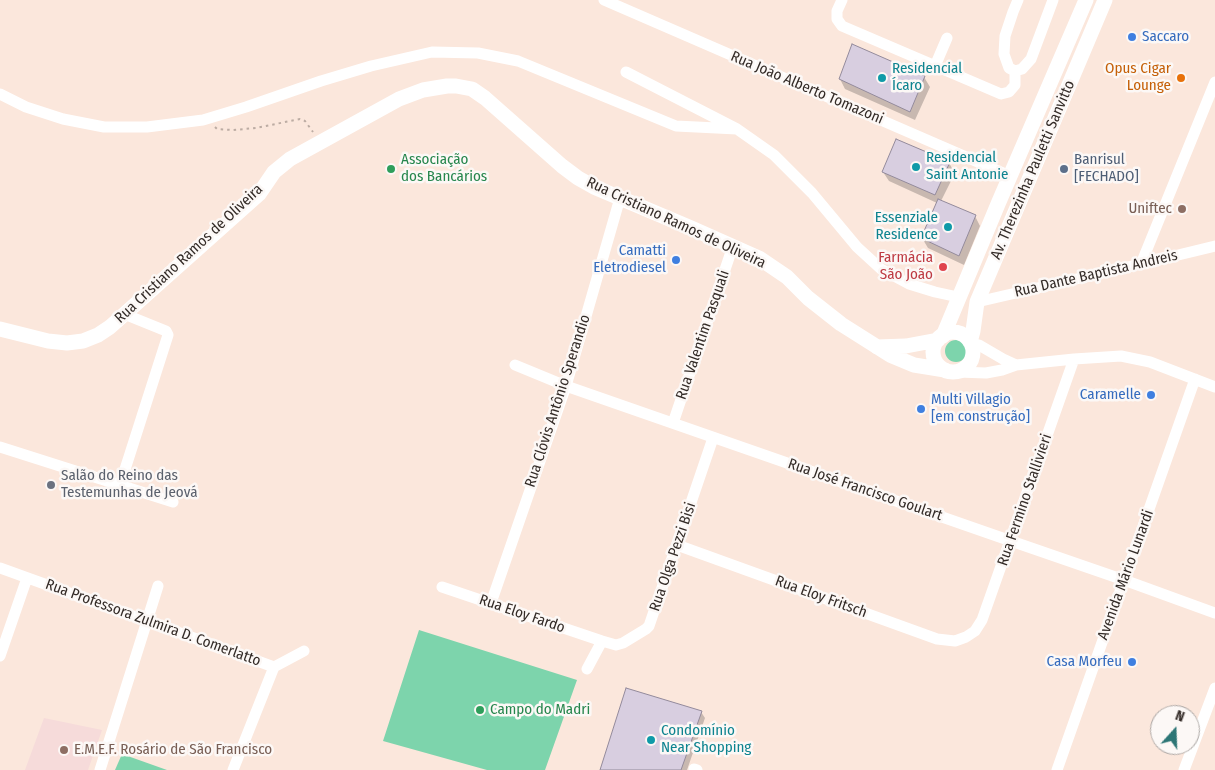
<!DOCTYPE html>
<meta charset="utf-8">
<style>
body{margin:0}
#map{position:relative;width:1215px;height:770px;overflow:hidden;background:#fbe7dc;font-family:"Fira Sans Condensed",sans-serif}
canvas{display:block}
.north{position:absolute;left:1150px;top:705px;width:50px;height:50px;box-sizing:border-box;background:#fcf8f6;border:1px solid #aca6a3;border-radius:50%;rotate:20deg;font-size:14px;font-weight:700;line-height:20px;text-align:center;color:#332b27}
.north::after{content:'';display:block;margin:auto;width:18px;height:22px;background:#2d7676;clip-path:polygon(50% 0,100% 100%,50% 72%,0 100%)}
</style>
<div id="map">
<canvas width="1215" height="770"></canvas>
<div class="north">N</div>
</div>
<script>
const c = document.querySelector('canvas').getContext('2d');
c.lineJoin = 'round';
function paint(path, color) { c.fillStyle = color; c.fill(path, 'evenodd'); }
const shape = rows => new Path2D(rows.map(r => 'M' + r).join(''));
function strokePath(path, color, width, dash) { c.strokeStyle = color; c.lineWidth = width; c.lineCap = dash ? 'butt' : 'round'; c.setLineDash(dash || []); c.stroke(path); }
function drawText(font, color, halo, rows, align = 'center') {
  c.font = font + ' "Fira Sans Condensed",sans-serif'; c.lineWidth = 5; c.setLineDash([]); c.textBaseline = 'middle'; c.strokeStyle = halo; c.fillStyle = color; for (const [text, x, y, turn = 0] of rows) {
    c.save(); c.translate(x, y); c.rotate((+turn || 0) * Math.PI / 180); c.textAlign = isNaN(turn) ? turn : align; if (halo) c.strokeText(text, 0, 0); c.fillText(text, 0, 0); c.restore();
  }
}
paint(shape([
 [44,718,102,730,88,770,25,770]
]), '#f6dbda');
paint(shape([
 '945 351a11 11 0 1 1 22 0a11 11 0 1 1-22 0Z',
 [419,630,577,680,545,770,487,770,383,741],
 [122,754,167,770,115,770]
]), '#7dd4ac');
paint(shape([
 [924,77,930,87,915,120,845,89,840,79],
 [949,163,955,173,941,201,975,216,980,226,964,265,928,248,922,238,937,203,889,181,883,172],
 [701,712,705,718,687,770,602,770]
]), '#0003');
const building = shape([
 [852,44,925,76,910,112,839,79,852,44],
 [896,139,950,162,935,195,882,172,896,139],
 [938,199,976,215,959,256,921,238,938,199],
 [626,688,702,711,681,770,600,770,626,688]
]);
paint(building, '#d8cee0');
strokePath(building, '#938a9b', 1);
strokePath(shape([
 [215,127,217,129,233,130,256,128,300,119,305,121,313,132]
]), '#bcaca3', 2, [2.5, 4]);
strokePath(shape([
 [604,0,1010,176],
 [842,0,837,11,837,19,842,26,1001,94,1009,92,1015,85,1015,71],
 [1018,0,1013,12,1005,36,1004,54,1009,68,1015,71,1022,69,1031,59,1053,0],
 [935,66,947,38],
 [626,72,737,129,774,155,812,193,857,247,881,269,909,284,935,292,958,297],
 [0,94,26,107,63,119,104,127,147,127,203,120,246,107,321,81,371,66,432,52,478,53,518,61,676,126,737,129],
 [1141,264,1215,82],
 [977,302,1141,264,1215,246],
 [971,343,979,345,1003,359,1016,365],
 [515,365,566,386,1011,541,1124,580,1215,613],
 [958,372,986,373,1002,370,1016,365,1074,359,1121,356,1150,362,1215,387],
 [673,423,733,246],
 [0,447,173,502],
 [120,485,168,335,166,331,124,314],
 [677,545,937,639,955,641,966,637,975,631,982,620,1074,359],
 [0,568,274,667,304,651],
 [442,587,602,641,616,645,623,643,646,629,649,626,713,438],
 [491,603,566,386,620,198],
 [0,656,27,578],
 [587,669,602,641],
 [694,769,697,770],
 [100,770,158,586],
 [233,770,274,667],
 [1057,770,1195,379],
 [1184,770,1215,688]
]), '#fff', 11);
strokePath(shape([
 [0,329,48,341,67,343,83,341,98,335,110,327,259,194,274,172,290,159,399,99,423,90,447,86,456,86,472,89,485,98,562,166,578,178,594,187,691,228,759,258,787,277,808,298,841,324,890,355,914,365,945,370],
 '933 352a20 20 0 1 1 40 0a20 20 0 1 1-40 0Z',
 [943,336,998,204,1086,0],
 [970,342,973,331,977,302,1105,0],
 [877,347,906,346,938,340]
]), '#fff', 15);
for (const [x, y, r, color] of [
 [1132,37,5,"#3f7fe0"],
 [882,78,5,"#0f9aa8"],
 [1181,78,5,"#e8710a"],
 [916,167,5,"#0f9aa8"],
 [391,169,5,"#2e9e5b"],
 [1064,169,5,"#5c6f8a"],
 [1182,209,5,"#8d6e63"],
 [948,227,5,"#0f9aa8"],
 [676,260,5,"#3f7fe0"],
 [943,267,5,"#e0444e"],
 [1151,395,5,"#3f7fe0"],
 [921,409,5,"#3f7fe0"],
 [51,485,5,"#6b7280"],
 [1132,662,5,"#3f7fe0"],
 [480,710,5,"#2e9e5b"],
 [651,740,5,"#0f9aa8"],
 [64,750,5,"#8d6e63"]
]) { const dot = new Path2D(); dot.arc(x, y, r, 0, 2 * Math.PI); c.fillStyle = color; c.fill(dot); strokePath(dot, '#fcf8f6', 2); }
drawText('15px', '#366cbe', '#fcf8f6', [
 ["Saccaro",1142,37,"left"],
 ["Camatti",666,251],
 ["Eletrodiesel",666,268],
 ["Caramelle",1141,395],
 ["Multi Villagio",931,400,"left"],
 ["[em construção]",931,417,"left"],
 ["Casa Morfeu",1122,662]
], 'right');
drawText('15px', '#0d838f', '#fcf8f6', [
 ["Residencial",892,69],
 ["Ícaro",892,86],
 ["Residencial",926,158],
 ["Saint Antonie",926,175],
 ["Essenziale",938,218,"right"],
 ["Residence",938,235,"right"],
 ["Condomínio",661,731],
 ["Near Shopping",661,748]
], 'left');
drawText('15px', '#c56008', '#fcf8f6', [
 ["Opus Cigar",1171,69],
 ["Lounge",1171,86]
], 'right');
drawText('15px', '#332b27', '#fcf8f6', [
 ["Rua João Alberto Tomazoni",807,88,23],
 ["Av. Therezinha Pauletti Sanvitto",1033,170,-67],
 ["Rua Cristiano Ramos de Oliveira",676,223,25],
 ["Rua Cristiano Ramos de Oliveira",189,254,-43],
 ["Rua Dante Baptista Andreis",1096,274,-13],
 ["Rua Valentim Pasquali",703,335,-71],
 ["Rua Clóvis Antônio Sperandio",558,401,-72],
 ["Rua José Francisco Goulart",865,490,19],
 ["Rua Fermino Stallivieri",1025,500,-71],
 ["Rua Olga Pezzi Bisi",673,557,-71],
 ["Avenida Mário Lunardi",1126,575,-70],
 ["Rua Eloy Fritsch",821,597,20],
 ["Rua Eloy Fardo",522,614,19],
 ["Rua Professora Zulmira D. Comerlatto",153,623,20]
]);
drawText('15px', '#27864d', '#fcf8f6', [
 ["Associação",401,160],
 ["dos Bancários",401,177],
 ["Campo do Madri",490,710]
], 'left');
drawText('15px', '#4e5e75', '#fcf8f6', [
 ["Banrisul",1074,160],
 ["[FECHADO]",1074,177]
], 'left');
drawText('15px', '#785e54', '#fcf8f6', [
 ["Uniftec",1172,209],
 ["E.M.E.F. Rosário de São Francisco",74,750,"left"]
], 'right');
drawText('15px', '#be3a42', '#fcf8f6', [
 ["Farmácia",933,258],
 ["São João",933,275]
], 'right');
drawText('15px', '#5b616d', '#fcf8f6', [
 ["Salão do Reino das",61,476],
 ["Testemunhas de Jeová",61,493]
], 'left');
</script>
